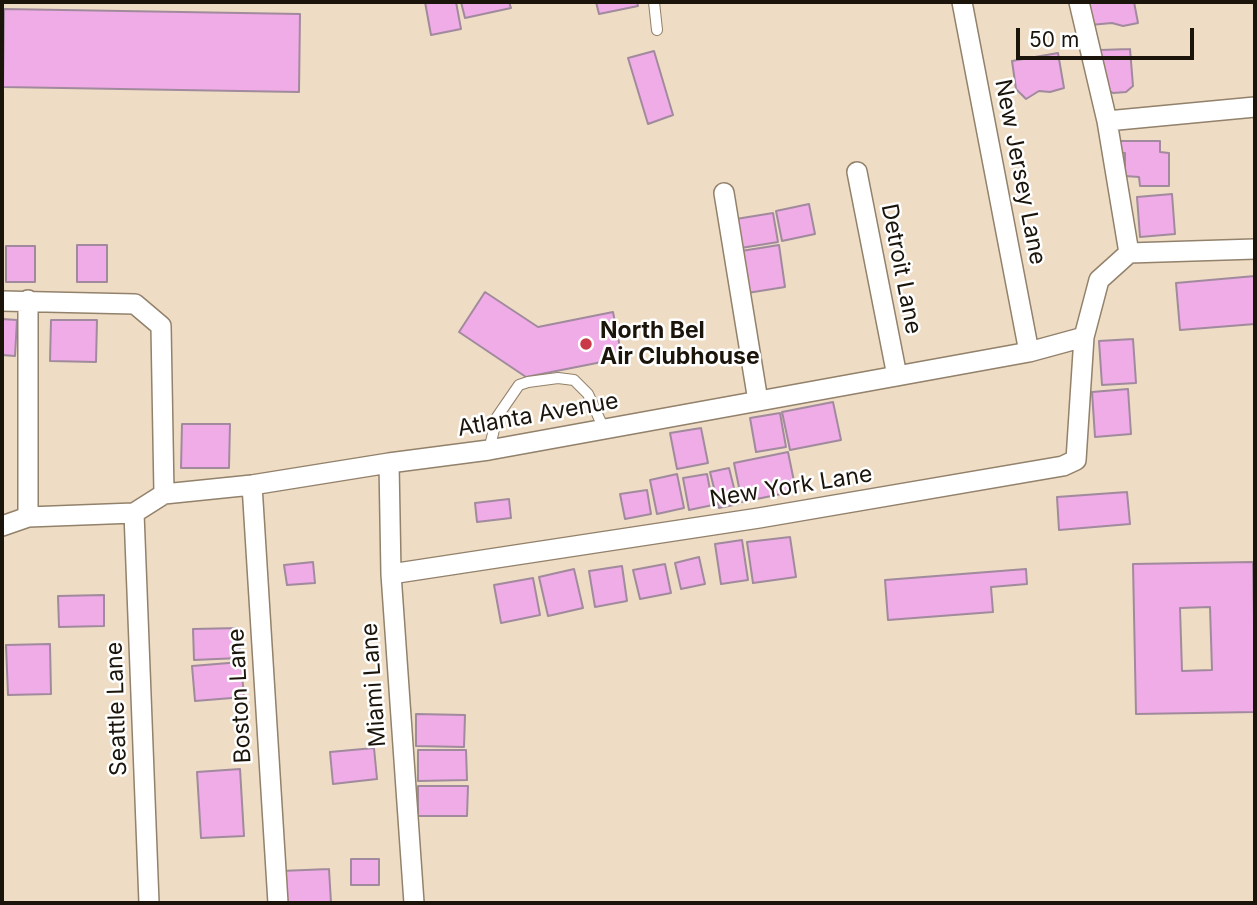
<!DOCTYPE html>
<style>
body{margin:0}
#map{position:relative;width:1257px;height:905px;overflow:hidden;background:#efdcc4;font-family:Inter,sans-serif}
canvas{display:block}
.frame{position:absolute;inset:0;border:4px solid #1a140b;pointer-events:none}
.scale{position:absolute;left:1016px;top:28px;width:178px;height:32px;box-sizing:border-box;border:4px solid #1a140b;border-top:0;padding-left:9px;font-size:21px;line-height:24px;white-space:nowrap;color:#1a140b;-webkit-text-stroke:5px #fff;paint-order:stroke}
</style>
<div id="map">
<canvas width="1257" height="905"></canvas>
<div class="frame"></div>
<div class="scale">50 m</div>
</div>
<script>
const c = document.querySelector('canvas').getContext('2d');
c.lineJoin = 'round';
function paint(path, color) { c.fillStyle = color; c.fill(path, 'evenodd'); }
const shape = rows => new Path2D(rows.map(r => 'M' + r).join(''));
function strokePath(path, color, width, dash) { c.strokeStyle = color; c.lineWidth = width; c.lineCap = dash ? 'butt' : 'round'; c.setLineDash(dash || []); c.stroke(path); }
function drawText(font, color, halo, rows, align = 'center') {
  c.font = font + ' Inter,sans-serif'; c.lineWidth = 5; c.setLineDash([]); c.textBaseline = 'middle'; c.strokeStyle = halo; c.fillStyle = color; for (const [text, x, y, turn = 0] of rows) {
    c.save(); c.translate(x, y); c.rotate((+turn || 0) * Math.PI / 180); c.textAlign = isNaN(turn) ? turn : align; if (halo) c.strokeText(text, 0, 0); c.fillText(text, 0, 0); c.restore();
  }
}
const building = shape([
 [425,2,456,2,461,29,431,35,425,2],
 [461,2,509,2,511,8,465,18,461,2],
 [596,2,637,2,638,6,599,14,596,2],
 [1089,2,1134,2,1138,23,1123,26,1112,23,1090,25,1089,2],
 [4,9,300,14,299,92,3,87,4,9],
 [1130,49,1133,86,1126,92,1113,93,1103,87,1100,50,1130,49],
 [654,51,673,115,648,124,628,58,654,51],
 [1058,53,1064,88,1050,92,1039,91,1026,99,1016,89,1012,61,1058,53],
 [1120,141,1160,141,1160,152,1169,153,1169,186,1140,186,1139,177,1125,176,1125,153,1119,153,1120,141],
 [1172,194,1175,234,1140,237,1137,197,1172,194],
 [809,204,815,234,782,241,776,211,809,204],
 [773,213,778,242,741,248,736,219,773,213],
 [77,245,107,245,107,282,77,282,77,245],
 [779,245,785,287,741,294,735,252,779,245],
 [6,246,35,246,35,282,6,282,6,246],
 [1255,276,1255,324,1180,330,1176,283,1255,276],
 [485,292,538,327,613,312,622,358,526,377,459,332,485,292],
 [2,319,17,320,15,356,2,355,2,319],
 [51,320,97,320,96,362,50,361,51,320],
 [1133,339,1136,383,1102,385,1099,341,1133,339],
 [1128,389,1131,434,1095,437,1092,392,1128,389],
 [833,402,841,440,790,450,782,412,833,402],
 [780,413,786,447,756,452,750,418,780,413],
 [182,424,230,424,229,468,181,468,182,424],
 [701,428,708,463,677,469,670,433,701,428],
 [788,452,796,491,742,502,734,463,788,452],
 [729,468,738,504,719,508,710,472,729,468],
 [677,474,684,508,657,514,650,480,677,474],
 [707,474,713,505,689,510,683,478,707,474],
 [647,490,651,514,625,519,620,494,647,490],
 [1127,492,1130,524,1059,530,1057,497,1127,492],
 [509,499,511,518,477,522,475,503,509,499],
 [790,537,796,577,753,583,747,542,790,537],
 [742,540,748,580,721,584,715,544,742,540],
 [699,557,705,584,681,589,675,563,699,557],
 [313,562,315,583,287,585,284,565,313,562],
 [1253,562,1254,619,1255,619,1255,712,1136,714,1133,564,1253,562],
 [1210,607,1212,670,1182,671,1180,608,1210,607],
 [665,564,671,593,640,599,633,570,665,564],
 [622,566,627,601,595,607,589,571,622,566],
 [574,569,583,608,548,616,539,577,574,569],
 [1026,569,1027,584,991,587,993,612,888,620,885,580,1026,569],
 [533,578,540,615,501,623,494,585,533,578],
 [104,595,104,626,59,627,58,596,104,595],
 [239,628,240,658,194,660,193,629,239,628],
 [50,644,51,694,8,695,6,645,50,644],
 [241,662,244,697,195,701,192,666,241,662],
 [416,714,465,715,464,747,416,746,416,714],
 [374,748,377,779,333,784,330,752,374,748],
 [418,750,466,750,467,780,418,781,418,750],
 [240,769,244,836,201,838,197,772,240,769],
 [418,786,468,786,467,816,418,816,418,786],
 [351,859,379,859,379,885,351,885,351,859],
 [329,869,331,903,282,903,281,871,329,869]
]);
paint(building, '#eface6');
strokePath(building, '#a18a9d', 2);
const service = shape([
 [654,2,657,30],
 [489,450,497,417,519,385,528,382,558,378,574,380,588,394,604,429]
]);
const minor = shape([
 [962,2,1029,352],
 [1079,2,1107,121,1129,253],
 [1107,121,1255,107],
 [857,172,897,376],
 [724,193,758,401],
 [28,300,28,517],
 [2,301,135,304,161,326,164,494],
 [389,463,391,574,414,903],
 [252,485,278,903],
 [134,513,149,903],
 [2,526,28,517,134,513,164,494,252,485,389,463,489,450,1029,352,1084,337],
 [391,574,759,518,1063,466,1076,460,1084,337,1099,280,1129,253,1255,249]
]);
strokePath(service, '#92816b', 12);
strokePath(minor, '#92816b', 22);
strokePath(service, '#fff', 10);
strokePath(minor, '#fff', 19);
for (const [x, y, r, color] of [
 [586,344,7,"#c9394a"]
]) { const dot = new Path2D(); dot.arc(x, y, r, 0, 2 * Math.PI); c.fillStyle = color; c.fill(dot); strokePath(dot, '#fff', 2.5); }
drawText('23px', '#1a140b', '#fff', [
 ["New Jersey Lane",1020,172,79],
 ["Detroit Lane",901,269,79],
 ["Atlanta Avenue",538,415,-10],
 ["New York Lane",791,487,-9],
 ["Miami Lane",374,685,-94],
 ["Boston Lane",240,696,-93],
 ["Seattle Lane",117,709,-92]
]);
drawText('bold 23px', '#1a140b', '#fff', [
 ["North Bel",600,331],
 ["Air Clubhouse",600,357]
], 'left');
</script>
